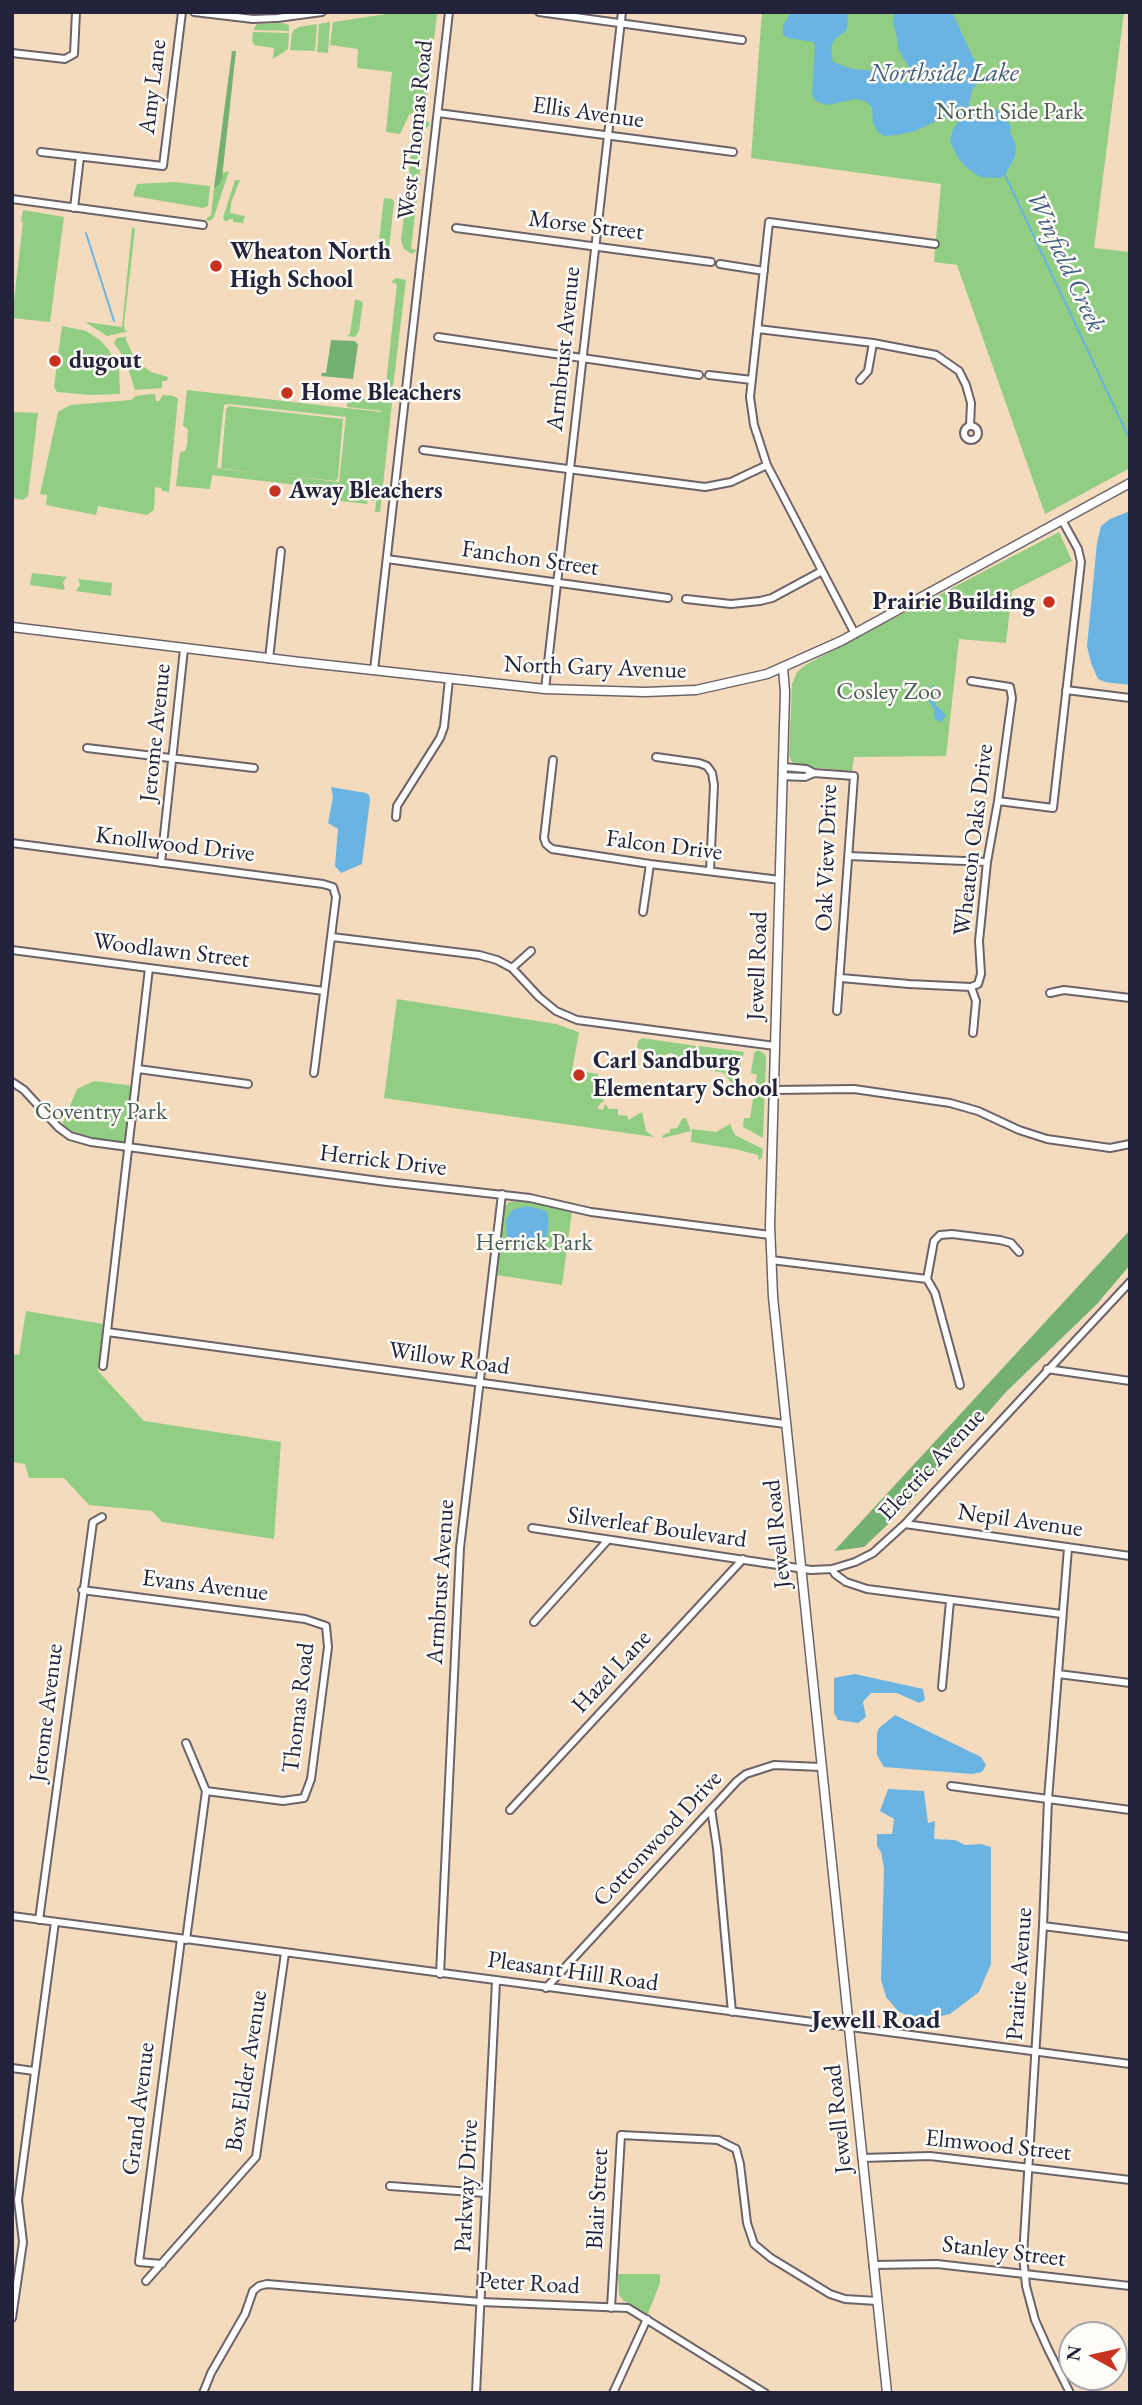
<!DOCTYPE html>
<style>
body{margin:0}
#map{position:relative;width:1142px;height:2405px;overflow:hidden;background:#f4dbbe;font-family:"EB Garamond",serif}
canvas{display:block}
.frame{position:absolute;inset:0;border:14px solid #22223b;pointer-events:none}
.north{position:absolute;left:1058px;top:2321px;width:70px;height:70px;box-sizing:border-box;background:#fdfcf7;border:2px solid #a5a5ac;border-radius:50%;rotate:278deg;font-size:19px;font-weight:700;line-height:28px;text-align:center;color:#22223b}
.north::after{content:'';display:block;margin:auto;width:24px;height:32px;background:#c8321e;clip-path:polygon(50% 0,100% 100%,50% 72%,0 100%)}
</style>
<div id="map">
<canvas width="1142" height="2405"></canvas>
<div class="frame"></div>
<div class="north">N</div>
</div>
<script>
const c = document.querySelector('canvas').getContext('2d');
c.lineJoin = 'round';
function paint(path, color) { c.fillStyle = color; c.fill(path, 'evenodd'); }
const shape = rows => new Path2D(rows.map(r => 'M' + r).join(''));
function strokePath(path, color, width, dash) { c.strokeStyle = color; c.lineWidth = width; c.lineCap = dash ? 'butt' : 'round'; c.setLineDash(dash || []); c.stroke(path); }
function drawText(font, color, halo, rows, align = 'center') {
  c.font = font + ' "EB Garamond",serif'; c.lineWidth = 5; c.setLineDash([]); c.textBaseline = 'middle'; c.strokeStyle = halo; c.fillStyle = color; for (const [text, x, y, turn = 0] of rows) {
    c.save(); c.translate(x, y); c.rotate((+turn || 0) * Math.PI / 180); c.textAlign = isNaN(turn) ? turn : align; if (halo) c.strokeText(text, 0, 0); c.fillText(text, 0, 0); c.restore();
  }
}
paint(shape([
 [762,12,1124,12,1094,248,1130,252,1130,468,1045,514,957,265,934,262,941,184,751,158],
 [393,13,437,14,426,107,418,109,409,115,400,134,386,132,392,72,357,68,358,49,330,45,333,22],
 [330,22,328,53,317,52,319,24],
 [283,23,289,25,289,31,253,30,257,24],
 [317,24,315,51,290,50,292,33,294,30,299,27],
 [253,32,289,33,288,49,273,59,274,48,254,45,252,40],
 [424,120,429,122,430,125,425,129,411,249,417,250,412,254,404,249,401,240,414,130,417,123],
 [229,171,214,217,210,221,205,220,211,215,214,188,219,185,223,173],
 [235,180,240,180,231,203,230,213,245,216,243,223,233,222,233,219,229,219,228,221,225,221,223,218],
 [174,182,210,186,208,206,203,208,133,196,137,184],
 [384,198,392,199,394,202,389,248,385,252,378,250],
 [23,210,64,217,50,322,12,318,23,222,21,222],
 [132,227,135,229,124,324,125,331,130,331,107,336,85,322,122,327],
 [396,278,406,280,393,387,380,385,386,384,397,284,391,282],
 [355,299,363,302,359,331,355,337,347,336,350,334],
 [62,326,86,331,100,340,109,350,119,369,120,394,91,395,57,392,54,387],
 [131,336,126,337,126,340,133,355,140,364,151,372,168,377,167,381,162,381,162,388,135,390,125,359,114,343,117,338],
 [187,390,381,412,382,411,347,407,348,397,392,403,380,512,375,512,376,501,368,500,367,504,322,499,321,491,339,493,339,490,212,475,210,489,176,486,180,452,185,451,187,445,188,429,183,426],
 [229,404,346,417,339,482,217,468,224,405],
 [150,394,155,394,156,401,159,401,163,395,174,396,178,399,169,492,162,491,161,488,155,487,154,510,147,515,98,506,96,515,46,505,47,495,40,494,58,412,70,405,131,400,136,396],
 [228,406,343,419,338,477,336,481,221,469,226,410],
 [12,412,38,413,28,496,23,500,12,498],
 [1059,532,1072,561,1012,591,1006,643,959,639,946,756,854,757,852,771,799,766,792,762,789,756,792,684,797,672,807,664],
 [32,573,67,577,63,582,65,590,30,585],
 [78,579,112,583,111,596,76,591,80,585],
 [397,999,556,1024,576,1031,579,1033,572,1070,598,1074,604,1102,602,1102,597,1108,603,1110,605,1104,609,1109,618,1109,618,1115,628,1116,628,1120,642,1112,646,1131,654,1137,384,1098],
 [642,1038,696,1046,693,1066,671,1053,643,1062,644,1050,637,1048,638,1041],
 [699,1046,744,1052,735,1085,732,1084,724,1073,696,1067],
 [758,1050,765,1054,766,1060,763,1138,743,1127,744,1118,750,1118,757,1075,751,1073,754,1053],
 [94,1081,135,1086,127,1146,91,1141,60,1129,77,1089],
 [683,1118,686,1118,691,1131,663,1138,662,1136,670,1132,670,1129,677,1128],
 [730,1124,735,1135,763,1149,762,1158,758,1160,758,1155,735,1149,691,1142,692,1129,716,1132],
 [526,1201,572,1211,562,1285,496,1275,505,1207,509,1202],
 [26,1311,103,1324,98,1371,144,1421,281,1442,274,1539,162,1522,152,1511,89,1505,64,1478,29,1478,25,1464,12,1462,12,1354,19,1355],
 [618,2274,660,2274,660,2283,647,2316,623,2300,619,2295]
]), '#91cd83');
paint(shape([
 [232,51,236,51,222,178,219,185,214,188],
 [331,340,355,341,358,345,353,379,321,376,322,373,326,373],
 [1130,1230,1130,1265,1097,1304,1006,1392,902,1511,864,1547,834,1551]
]), '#74b071');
paint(shape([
 [791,12,848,12,847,30,834,40,831,48,833,62,852,69,878,71,904,83,910,78,910,69,898,49,897,36,893,24,894,12,952,12,979,70,980,81,972,90,969,104,971,109,995,109,1004,115,1011,127,1010,132,1016,146,1015,157,1005,175,1000,178,980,177,967,168,958,158,950,141,953,129,962,117,960,113,956,112,915,131,897,135,884,136,878,132,873,123,872,107,865,101,856,99,827,105,816,101,812,95,815,45,813,42,788,38,783,35,783,26],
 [1130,511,1130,685,1105,682,1098,679,1091,663,1087,646,1097,543,1101,526,1110,519],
 [932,685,936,687,936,705,946,715,941,723,934,718,934,709,927,698],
 [331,787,366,793,369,795,370,800,362,864,341,873,335,866,338,829,328,823,333,797],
 [527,1206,547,1211,549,1223,547,1236,537,1247,518,1250,507,1240,506,1220,512,1210],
 [855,1674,923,1689,925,1700,919,1703,897,1693,871,1693,863,1702,866,1717,858,1723,838,1720,834,1713,834,1678],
 [895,1715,981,1757,986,1765,982,1772,972,1774,884,1767,877,1755,877,1733,879,1728],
 [888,1789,924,1791,928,1823,935,1821,934,1839,955,1840,965,1845,981,1844,991,1847,991,1964,979,1992,950,2014,941,2016,910,2016,899,2012,886,1997,881,1980,884,1868,881,1852,877,1846,877,1834,892,1834,894,1819,880,1811]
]), '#6ab4e3');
strokePath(shape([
 [1005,175,1130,440],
 [86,233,114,321]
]), '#6ab4e3', 2);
const minor = shape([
 [194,12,253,19,277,18,322,12],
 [539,12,742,40],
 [12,53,65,59,74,54,76,12],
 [438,113,733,152],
 [41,152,163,166,182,12],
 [12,199,203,225],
 [74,208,80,157],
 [456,228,711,262],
 [720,264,764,271],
 [758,329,873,343,936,355,959,371,966,385,971,403,970,426],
 [438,337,699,375],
 [709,375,752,380],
 [860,380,868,371,873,343],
 '964 433a7 7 0 1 1 14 0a7 7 0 1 1-14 0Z',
 [423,450,705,487,731,482,767,465],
 [387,559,668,598],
 [686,599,731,604,760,601,772,598,822,571],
 [855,634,767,465,754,425,750,397,769,222,935,244],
 [269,659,281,551],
 [374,670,449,12],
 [971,681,1010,687,1012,698,998,801,987,862,979,941,981,974,978,984,971,987,976,1001,973,1033],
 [545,689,622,12],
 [1066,690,1130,698],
 [87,748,254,768],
 [656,757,699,763,707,766,712,773,714,785,710,871],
 [553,760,544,838,546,844,552,849,650,864,780,880],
 [783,767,806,769,814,773,854,776,837,1011],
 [782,776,805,777,814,773],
 [998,801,1053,808,1081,562,1078,549,1062,520],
 [396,817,397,806,440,738,444,727,449,679],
 [12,843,323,884,333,887,336,897,314,1073],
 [849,856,987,862],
 [161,863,184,649],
 [643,912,650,864],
 [332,937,479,955,497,960,512,968,539,997,556,1011,577,1020,775,1046],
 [12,950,324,991],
 [512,968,531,951],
 [841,978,909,984,971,987],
 [1050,993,1064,990,1130,998],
 [138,1069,248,1084],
 [12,1082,24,1090,58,1127,70,1136,91,1142,387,1182,530,1198,591,1212,770,1235],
 [773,1090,854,1089,950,1103,978,1111,1019,1130,1047,1139,1110,1148,1130,1144],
 [771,1260,927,1279],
 [927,1279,934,1241,940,1235,952,1234,1000,1240,1011,1243,1019,1252],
 [927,1279,935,1293,960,1385],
 [107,1332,785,1424],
 [103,1366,149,968],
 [1047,1369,1130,1381],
 [905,1524,1130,1556],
 [532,1528,811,1570,832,1569,855,1562,873,1553,905,1524,1130,1282],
 [1068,1548,1048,1799,1043,1926,1023,2256,1026,2286,1035,2320,1048,2349,1070,2393],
 [832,1569,835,1574,846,1582,867,1589,1062,1614],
 [82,1590,305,1619,326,1626,328,1647,311,1779,304,1798,283,1801,206,1791],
 [534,1622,607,1541],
 [1058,1674,1130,1683],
 [942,1687,950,1601],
 [951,1786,1130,1810],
 [711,1809,717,1848,732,2012],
 [510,1810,743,1559],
 [12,1916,1130,2064],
 [39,1920,93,1522,102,1517],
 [1043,1926,1130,1937],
 [186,1940,206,1791,186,1743],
 [440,1974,460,1548,502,1194],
 [546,1988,737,1781,746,1774,774,1765,821,1767],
 [12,2068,34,2071],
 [862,2158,930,2156,1130,2180],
 [390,2186,485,2193],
 [162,2264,139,2262,181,1939],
 [873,2265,937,2264,1130,2286],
 [146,2281,256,2157,285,1953],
 [611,2308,621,2135,718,2140,736,2149,740,2164,747,2223,754,2244,771,2258,830,2294,845,2299,877,2301],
 [12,2318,23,2242,18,2200,55,1922],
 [203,2393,211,2373,245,2314,253,2291,259,2286,267,2284,481,2302,628,2308,765,2393],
 [476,2393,496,1981],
 [613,2393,647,2319]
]);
const tertiary = shape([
 [12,627,300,662,545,689,645,692,696,690,767,674,841,641,1130,483],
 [783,668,785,692,770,1225,773,1297,887,2393]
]);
strokePath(minor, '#6c6369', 10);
strokePath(tertiary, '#6c6369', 11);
strokePath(minor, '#fff', 6);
strokePath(tertiary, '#fff', 8);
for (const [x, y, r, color] of [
 [216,266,7,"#c8321e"],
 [55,361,7,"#c8321e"],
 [287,393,7,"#c8321e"],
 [275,491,7,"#c8321e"],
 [1049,602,7,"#c8321e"],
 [579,1075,7,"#c8321e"]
]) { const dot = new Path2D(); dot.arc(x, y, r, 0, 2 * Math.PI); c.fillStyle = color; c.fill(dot); strokePath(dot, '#fdfcf7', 2.5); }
drawText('24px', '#22223b', '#fdfcf7', [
 ["Amy Lane",153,87,-83],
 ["Ellis Avenue",588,113,8],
 ["West Thomas Road",416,130,-84],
 ["Morse Street",586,226,7],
 ["Armbrust Avenue",564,349,-84],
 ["Fanchon Street",530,559,8],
 ["North Gary Avenue",595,668,2],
 ["Jerome Avenue",156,733,-84],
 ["Wheaton Oaks Drive",974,840,-83],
 ["Knollwood Drive",175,845,7],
 ["Falcon Drive",664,846,7],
 ["Oak View Drive",827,858,-88],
 ["Woodlawn Street",171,951,7],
 ["Jewell Road",758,966,-88],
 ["Herrick Drive",383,1161,7],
 ["Willow Road",449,1359,8],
 ["Electric Avenue",932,1465,-47],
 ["Nepil Avenue",1020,1521,8],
 ["Silverleaf Boulevard",657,1528,8],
 ["Jewell Road",778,1534,-96],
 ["Armbrust Avenue",441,1582,-86],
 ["Evans Avenue",205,1586,7],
 ["Hazel Lane",612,1672,-47],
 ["Thomas Road",299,1708,-83],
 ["Jerome Avenue",47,1713,-83],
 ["Cottonwood Drive",658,1839,-47],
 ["Pleasant Hill Road",573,1972,8],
 ["Prairie Avenue",1020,1974,-86],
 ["Box Elder Avenue",247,2071,-81],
 ["Grand Avenue",139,2109,-83],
 ["Jewell Road",839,2119,-96],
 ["Elmwood Street",998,2146,6],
 ["Parkway Drive",467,2186,-87],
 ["Blair Street",598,2199,-87],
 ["Stanley Street",1004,2252,7],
 ["Peter Road",529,2284,3]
]);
drawText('24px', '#495e54', '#fdfcf7', [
 ["North Side Park",1010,112],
 ["Cosley Zoo",889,692],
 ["Coventry Park",101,1112],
 ["Herrick Park",534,1243]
]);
drawText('bold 24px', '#22223b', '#fdfcf7', [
 ["Wheaton North",230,252],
 ["High School",230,280],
 ["dugout",69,361],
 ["Home Bleachers",301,393],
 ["Away Bleachers",289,491],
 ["Prairie Building",1035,602,"right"],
 ["Carl Sandburg",593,1061],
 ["Elementary School",593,1089]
], 'left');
drawText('italic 26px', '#3f5c7e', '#fdfcf7', [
 ["Northside Lake",944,74],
 ["Winfield Creek",1065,262,65]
]);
drawText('bold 26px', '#22223b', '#fdfcf7', [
 ["Jewell Road",876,2021]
]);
</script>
